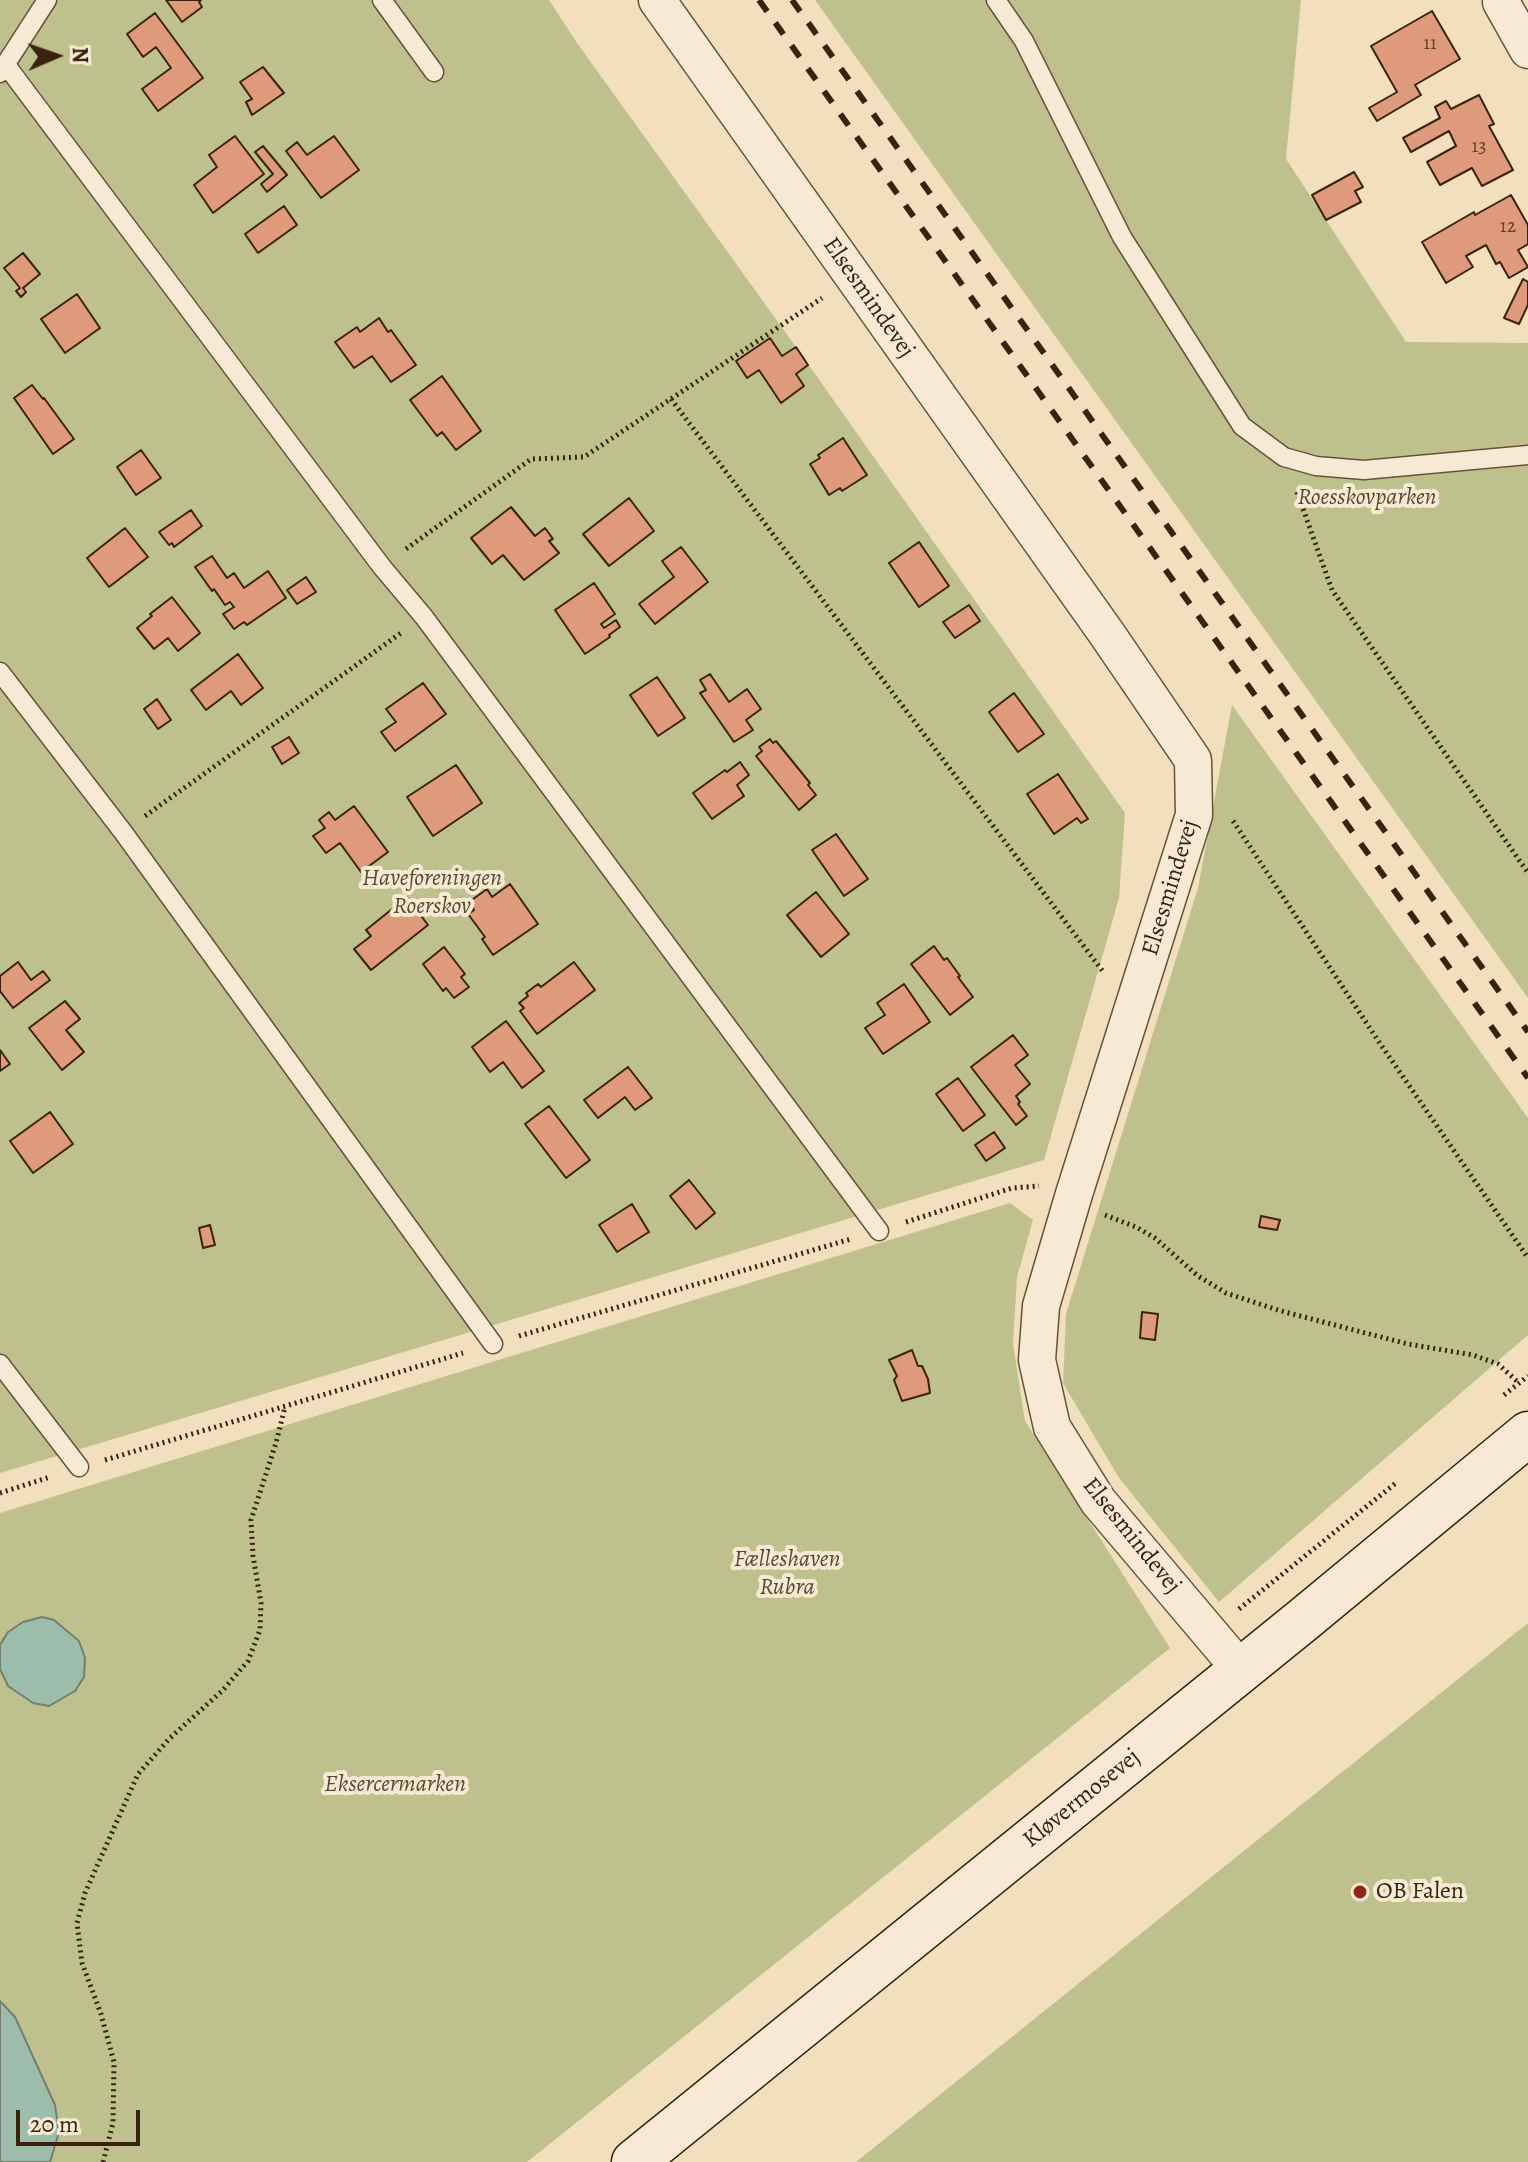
<!DOCTYPE html>
<meta charset="utf-8">
<style>
body{margin:0}
#map{position:relative;width:1528px;height:2162px;overflow:hidden;background:#f1dfbd;font-family:Alegreya,serif}
canvas{display:block}
.north{position:absolute;left:16px;top:16px;width:80px;height:80px;-webkit-text-stroke:6px #f6ead4;paint-order:stroke;rotate:88deg;font-size:22px;font-weight:700;line-height:32px;text-align:center;color:#3a230e}
.north::after{content:'';display:block;margin:auto;width:28px;height:36px;background:#3a230e;clip-path:polygon(50% 0,100% 100%,50% 72%,0 100%)}
.scale{position:absolute;left:16px;top:2110px;width:124px;height:36px;box-sizing:border-box;border:4px solid #3a230e;border-top:0;padding-left:10px;font-size:24px;line-height:28px;white-space:nowrap;color:#3a230e;-webkit-text-stroke:6px #f6ead4;paint-order:stroke}
</style>
<div id="map">
<canvas width="1528" height="2162"></canvas>
<div class="north">N</div>
<div class="scale">20 m</div>
</div>
<script>
const c = document.querySelector('canvas').getContext('2d');
c.lineJoin = 'round';
function paint(path, color) { c.fillStyle = color; c.fill(path, 'evenodd'); }
const shape = rows => new Path2D(rows.map(r => 'M' + r).join(''));
function strokePath(path, color, width, dash) { c.strokeStyle = color; c.lineWidth = width; c.lineCap = dash ? 'butt' : 'round'; c.setLineDash(dash || []); c.stroke(path); }
function drawText(font, color, halo, rows, align = 'center') {
  c.font = font + ' Alegreya,serif'; c.lineWidth = 8; c.setLineDash([]); c.textBaseline = 'middle'; c.strokeStyle = halo; c.fillStyle = color; for (const [text, x, y, turn = 0] of rows) {
    c.save(); c.translate(x, y); c.rotate((+turn || 0) * Math.PI / 180); c.textAlign = isNaN(turn) ? turn : align; if (halo) c.strokeText(text, 0, 0); c.fillText(text, 0, 0); c.restore();
  }
}
paint(shape([
 [0,0,549,0,577,43,796,347,1125,813,1119,898,1044,1160,0,1473],
 [815,0,1301,0,1286,159,1406,342,1528,343,1528,998],
 [1232,705,1528,1118,1528,1335,1219,1602,1119,1478,1063,1383,1066,1314,1198,888],
 [1010,1203,1033,1220,1017,1277,1013,1344,1025,1421,1170,1648,527,2162,0,2162,0,1513],
 [1528,1623,1528,2162,856,2162]
]), '#bec18e');
const water = shape([
 [42,1617,54,1620,79,1641,85,1658,84,1677,75,1691,49,1706,33,1703,8,1686,0,1669,0,1645,8,1632,23,1622,42,1617],
 [0,2001,15,2017,55,2105,59,2132,50,2162,0,2162,0,2001]
]);
paint(water, '#9cbdac');
strokePath(water, '#757f6d', 2);
const building = shape([
 [166,0,201,0,199,2,202,7,182,22,166,0],
 [1432,11,1460,59,1415,85,1421,95,1377,121,1369,108,1397,92,1371,46,1432,11],
 [155,13,203,78,158,111,142,89,171,68,156,47,143,57,127,34,155,13],
 [263,67,284,93,252,115,246,102,252,99,240,82,263,67],
 [1479,95,1494,124,1489,126,1513,170,1482,186,1472,168,1440,185,1427,162,1456,146,1449,131,1411,152,1403,138,1440,118,1435,107,1446,101,1451,109,1479,95],
 [235,136,264,174,213,213,194,185,217,167,209,155,235,136],
 [334,136,359,170,321,198,286,151,297,142,307,155,334,136],
 [263,146,287,175,267,192,261,184,273,174,255,152,263,146],
 [1354,172,1363,187,1355,191,1361,202,1326,220,1312,195,1354,172],
 [1511,195,1528,225,1528,244,1518,250,1528,267,1509,278,1500,262,1496,264,1486,245,1466,256,1473,267,1446,283,1422,242,1474,212,1475,215,1511,195],
 [284,206,297,225,258,253,245,234,284,206],
 [23,253,40,274,23,288,26,292,21,297,16,291,20,288,4,268,23,253],
 [1523,279,1528,282,1528,305,1519,324,1504,318,1523,279],
 [77,294,100,328,65,353,41,319,77,294],
 [379,318,388,332,391,330,416,365,391,382,372,356,354,368,335,342,357,327,360,332,379,318],
 [770,338,782,356,796,347,808,365,796,374,804,386,781,403,759,370,747,378,736,361,770,338],
 [442,376,481,431,456,450,442,432,437,436,410,400,442,376],
 [32,385,43,399,44,398,74,439,53,454,14,398,32,385],
 [843,438,867,475,842,491,840,488,829,495,810,464,820,458,818,455,843,438],
 [141,450,161,478,136,495,117,467,141,450],
 [629,498,654,531,609,566,583,534,629,498],
 [511,507,535,536,545,528,553,539,549,541,559,553,524,580,503,555,492,564,471,538,511,507],
 [191,510,202,526,174,547,172,543,169,545,159,532,191,510],
 [125,528,148,557,109,587,87,558,125,528],
 [919,542,949,586,919,607,889,563,919,542],
 [681,547,708,582,655,624,639,604,674,577,662,561,681,547],
 [212,556,227,578,234,573,244,588,268,571,286,598,247,625,244,622,234,629,223,614,234,607,230,602,225,605,214,589,212,591,195,567,212,556],
 [306,577,316,592,297,604,287,590,306,577],
 [594,583,615,614,601,624,604,628,616,620,620,627,609,635,610,637,585,654,555,610,594,583],
 [172,597,200,633,178,651,168,638,154,649,137,628,152,616,150,614,172,597],
 [969,605,980,621,955,638,943,622,969,605],
 [238,654,263,688,241,705,231,691,206,710,191,690,238,654],
 [710,674,729,702,747,689,761,709,746,720,753,730,734,742,700,693,706,690,700,680,710,674],
 [657,677,685,718,658,736,630,695,657,677],
 [423,683,446,714,395,751,381,732,396,722,386,709,423,683],
 [1014,693,1044,734,1018,752,989,712,1014,693],
 [157,699,171,720,158,729,144,709,157,699],
 [289,737,299,753,282,764,272,747,289,737],
 [770,739,773,743,776,741,810,783,808,785,816,795,799,810,756,756,762,751,759,747,770,739],
 [740,762,749,775,737,785,744,796,712,819,693,793,725,770,727,772,740,762],
 [456,765,482,803,433,836,407,797,456,765],
 [1058,774,1088,819,1081,823,1077,818,1054,834,1027,794,1058,774],
 [354,806,388,852,361,872,340,843,326,853,313,836,325,828,319,820,329,812,335,820,354,806],
 [836,834,868,879,844,896,812,850,836,834],
 [510,884,538,924,493,955,482,939,485,937,468,914,474,910,469,902,487,889,492,897,510,884],
 [816,892,849,934,821,957,787,915,816,892],
 [407,897,428,925,371,970,354,949,371,936,366,930,407,897],
 [934,946,944,960,947,958,960,976,958,977,973,997,950,1015,911,964,934,946],
 [444,947,465,974,461,977,469,987,454,998,446,988,443,991,423,964,444,947],
 [18,962,31,980,43,971,50,980,13,1008,0,991,0,976,18,962],
 [574,962,595,990,537,1034,520,1011,524,1008,519,1003,528,996,526,993,538,984,541,987,574,962],
 [904,984,930,1022,883,1054,865,1028,885,1015,877,1003,904,984],
 [65,1001,80,1019,66,1030,84,1052,62,1070,29,1028,65,1001],
 [506,1021,544,1071,522,1088,503,1062,490,1072,472,1047,506,1021],
 [1013,1035,1028,1055,1015,1065,1030,1084,1016,1096,1020,1102,1018,1104,1027,1116,1016,1125,971,1067,1013,1035],
 [0,1050,10,1064,0,1071,0,1050],
 [628,1067,652,1098,635,1110,625,1097,598,1118,584,1100,628,1067],
 [958,1078,985,1115,963,1131,936,1094,958,1078],
 [549,1106,590,1160,566,1178,525,1124,549,1106],
 [50,1112,73,1144,33,1173,10,1141,50,1112],
 [994,1132,1005,1148,986,1161,975,1145,994,1132],
 [689,1180,715,1213,696,1229,670,1196,689,1180],
 [632,1204,649,1232,617,1252,599,1225,632,1204],
 [1261,1216,1280,1220,1277,1230,1259,1227,1261,1216],
 [210,1225,215,1245,203,1248,199,1228,210,1225],
 [1142,1312,1158,1314,1155,1340,1140,1338,1142,1312],
 [912,1350,918,1366,922,1366,928,1379,930,1393,902,1401,894,1380,897,1376,889,1360,912,1350]
]);
paint(building, '#de9a7b');
strokePath(building, '#3a230e', 2);
const lane = shape([
 [382,0,434,72],
 [996,0,1024,41,1122,237,1242,426,1284,457,1316,466,1364,470,1528,455],
 [6,65,382,567,424,617,879,1231],
 [0,73,47,0],
 [0,672,123,832,493,1344],
 [0,1364,79,1467]
]);
const street = shape([
 [657,0,1107,634,1193,760,1194,815,1074,1194,1041,1306,1037,1360,1052,1427,1098,1501,1241,1670],
 [1501,2,1528,50]
]);
const secondary = shape([
 [634,2162,1303,1620,1528,1434]
]);
strokePath(lane, '#68523a', 21);
strokePath(street, '#68523a', 39);
strokePath(secondary, '#3a230e', 47);
strokePath(shape([
 [671,399,1104,973],
 [1297,492,1332,590,1528,873],
 [406,549,531,459,584,457,822,298],
 [145,816,401,633],
 [1233,821,1379,1042,1528,1258],
 [1105,1215,1136,1227,1155,1238,1198,1276,1226,1293,1281,1311,1408,1344,1473,1355,1498,1364,1519,1383],
 [906,1222,1012,1188,1039,1186],
 [519,1336,851,1239],
 [1504,1395,1528,1376],
 [105,1460,463,1353],
 [0,1493,50,1477],
 [1239,1609,1397,1482],
 [103,2162,113,2123,114,2062,101,2014,82,1963,77,1923,85,1893,138,1774,169,1739,223,1690,248,1661,260,1630,261,1603,253,1556,251,1520,276,1443,285,1407]
]), '#3a230e', 5, [2, 4]);
strokePath(lane, '#f6ead4', 18);
strokePath(street, '#f6ead4', 36);
strokePath(secondary, '#f6ead4', 44);
strokePath(shape([
 [759,0,1528,1078],
 [792,0,1528,1032]
]), '#3a230e', 6, [14, 14]);
for (const [x, y, r, color] of [
 [1360,1892,8,"#8f2418"]
]) { const dot = new Path2D(); dot.arc(x, y, r, 0, 2 * Math.PI); c.fillStyle = color; c.fill(dot); strokePath(dot, '#f6ead4', 3); }
drawText('20px', '#634129', null, [
 ["11",1430,44],
 ["13",1479,147],
 ["12",1508,227]
]);
drawText('24px', '#3a230e', '#f6ead4', [
 ["Elsesmindevej",868,298,55],
 ["Elsesmindevej",1171,888,-73],
 ["Elsesmindevej",1131,1536,51],
 ["Kløvermosevej",1082,1799,-39]
]);
drawText('italic 24px', '#5b4a2e', '#f6ead4', [
 ["Roesskovparken",1367,498],
 ["Haveforeningen",432,879],
 ["Roerskov",432,907],
 ["Fælleshaven",787,1560],
 ["Rubra",787,1588],
 ["Eksercermarken",395,1785]
]);
drawText('24px', '#3a230e', '#f6ead4', [
 ["OB Falen",1376,1892]
], 'left');
</script>
